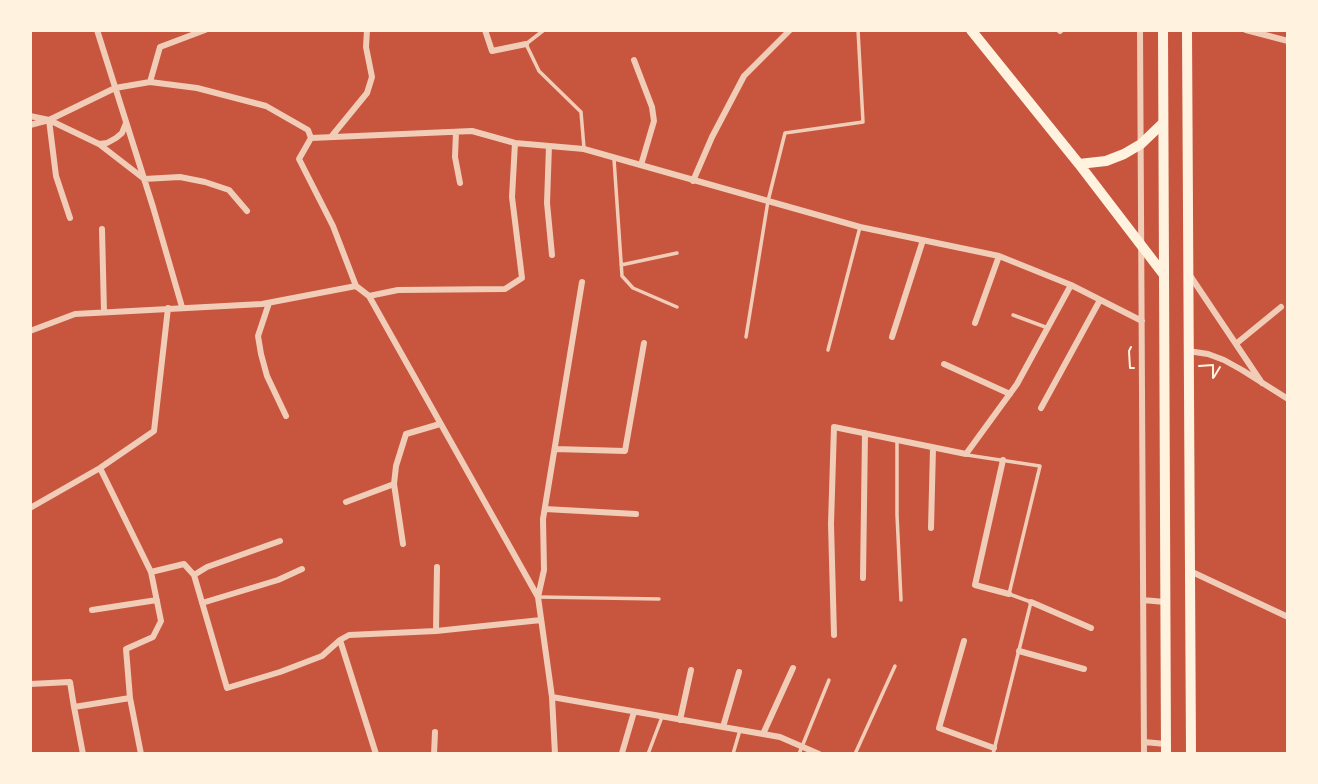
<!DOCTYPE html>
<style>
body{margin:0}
#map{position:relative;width:1318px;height:784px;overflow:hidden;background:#c8553d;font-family:Raleway,sans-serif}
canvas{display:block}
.frame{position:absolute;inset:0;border:32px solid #fff3e0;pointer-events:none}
</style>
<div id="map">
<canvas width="1318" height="784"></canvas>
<div class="frame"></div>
</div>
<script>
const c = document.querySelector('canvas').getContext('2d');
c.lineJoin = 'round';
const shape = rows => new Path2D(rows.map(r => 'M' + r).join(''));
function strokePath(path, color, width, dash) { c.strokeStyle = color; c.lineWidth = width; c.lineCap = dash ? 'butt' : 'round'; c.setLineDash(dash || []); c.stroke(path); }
strokePath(shape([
 [1131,347,1129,351,1130,368,1134,368],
 [1199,366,1213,365,1213,378],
 [1214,377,1220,367]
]), '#fff3e0', 2);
strokePath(shape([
 [544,30,526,44,539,71,581,112,584,148],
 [614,159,622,276,633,288,677,307],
 [621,265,677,253],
 [1013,315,1048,328],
 [746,337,768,201,785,133,863,122,858,30],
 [828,350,860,227],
 [897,441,897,515,901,600],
 [967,455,1040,466,1009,594,1031,602,993,754],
 [538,597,659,599],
 [648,754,662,717],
 [733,754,740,730],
 [799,754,829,680],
 [855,754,895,666]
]), '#f1ccb7', 3.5);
strokePath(shape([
 [97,30,153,207,182,307],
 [485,30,492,51,526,44],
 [1059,30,1060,31],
 [1140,30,1144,754],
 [1246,30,1288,41],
 [634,60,652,107,654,121,641,165],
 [150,82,160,47,205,30],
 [30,116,49,120,99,144,143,178],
 [49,120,56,176,70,218],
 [30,125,49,120,115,88,150,82,197,88,266,106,308,130,311,138],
 [456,132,455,157,460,183],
 [331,137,367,93,372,77,366,47,367,30],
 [99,144,107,143,116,138,122,133,126,123],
 [549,146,547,203,552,255],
 [144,179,180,177,205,182,229,190,247,211],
 [693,181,712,137,744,76,790,30],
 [102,229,104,312],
 [1189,274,1262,383],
 [369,296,398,290,505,289,522,278,512,197,515,143],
 [269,303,258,336,261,354,267,376,286,416],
 [975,323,999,256],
 [30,331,75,314,262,304,356,286],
 [892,337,923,240],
 [1237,343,1281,307],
 [1188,351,1208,354,1224,360,1242,370,1288,399],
 [944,364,1010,394],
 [1041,408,1100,300],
 [555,449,625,451,644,343],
 [1003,460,975,585,1009,594],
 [100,468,151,572,161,621,153,637,126,649,130,698,141,754],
 [394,484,403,544],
 [346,502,394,484,396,466,406,434,440,424],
 [30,508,100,468,154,431,168,308],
 [545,509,636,514],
 [931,528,933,448],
 [1190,571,1288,617],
 [151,572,184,564,194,575,227,688,280,672,322,656,340,640,349,635,436,631,541,620],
 [194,575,207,567,280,541],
 [863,578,865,433],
 [538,597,544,570,543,519,582,282],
 [1143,600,1165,602],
 [1031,602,1091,628],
 [202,603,278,580,302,569],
 [92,610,157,600],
 [436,631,437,567],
 [834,635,831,524,834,427,966,454,1017,384,1071,285],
 [340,640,376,754],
 [964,641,939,728,994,748],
 [1019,651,1084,669],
 [30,684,70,682,74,707,130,698],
 [552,697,780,737,819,754],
 [74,707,83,754],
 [680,720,691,670],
 [723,727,739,672],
 [763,734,793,668],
 [1144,742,1166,744],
 [622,753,634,712],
 [434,754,435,732],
 [555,754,552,697,538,597,369,296,356,286,333,226,299,159,311,138,472,131,515,143,584,149,860,227,999,256,1071,285,1142,321]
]), '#f1ccb7', 6);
strokePath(shape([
 [971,30,1079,164,1164,275],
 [1079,164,1106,161,1124,154,1141,144,1163,123]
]), '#fff3e0', 10);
strokePath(shape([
 [1163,30,1166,754],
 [1187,30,1191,754]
]), '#fff3e0', 10);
</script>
